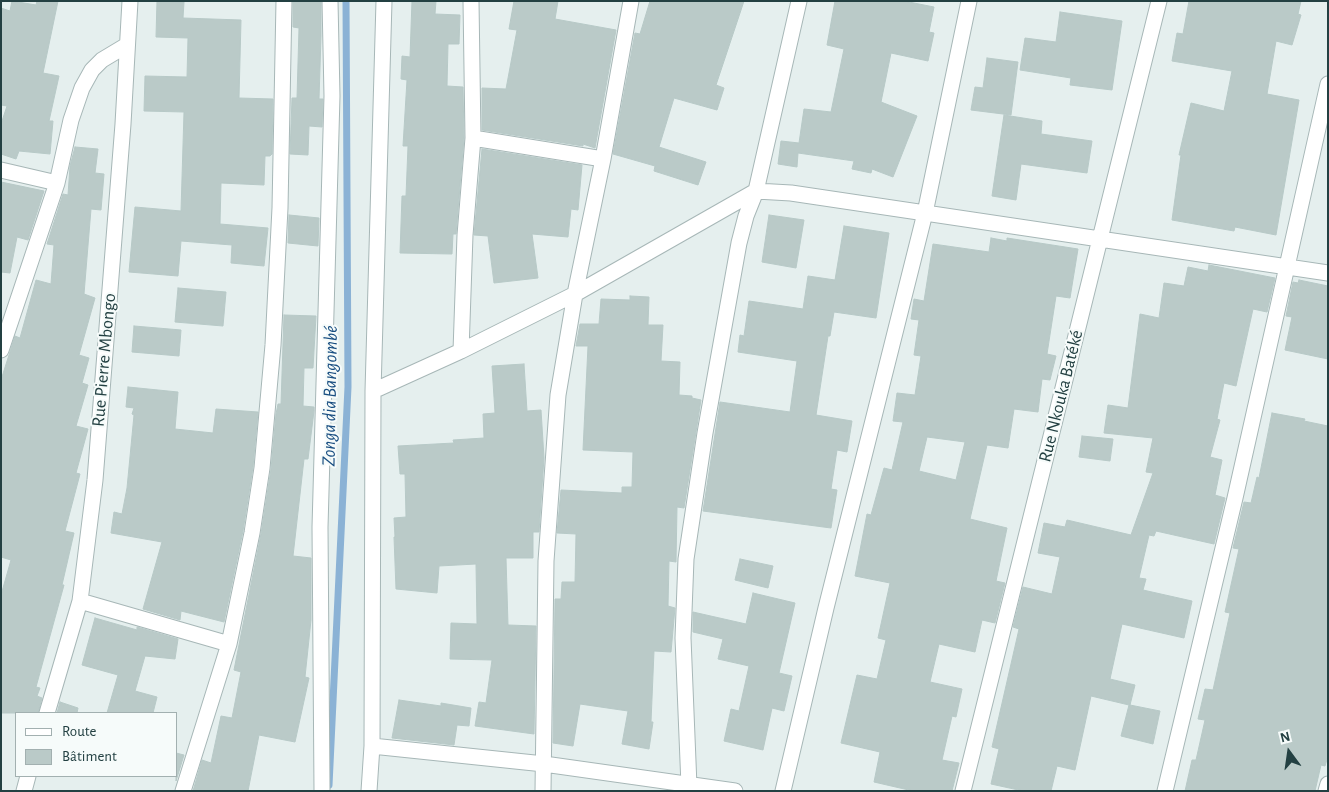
<!DOCTYPE html>
<meta charset="utf-8">
<style>
body{margin:0}
#map{position:relative;width:1329px;height:792px;overflow:hidden;background:#e5efee;font-family:"Alegreya Sans",sans-serif}
canvas{display:block}
.frame{position:absolute;inset:0;border:2px solid #234042;pointer-events:none}
.legend{position:absolute;left:15px;top:712px;width:162px;height:65px;box-sizing:border-box;background:#f6fbfa;border:1px solid #a2b0b0;margin:0;padding:6px 9px;list-style:none;font-size:15px;color:#234042}
.legend li{display:flex;align-items:center;gap:10px;height:25px}
.legend b{width:25px;border:1px solid #a2b0b0}
.north{position:absolute;left:1264px;top:727px;width:50px;height:50px;-webkit-text-stroke:4px #f6fbfa;paint-order:stroke;rotate:346deg;font-size:14px;font-weight:700;line-height:20px;text-align:center;color:#234042}
.north::after{content:'';display:block;margin:auto;width:18px;height:22px;background:#234042;clip-path:polygon(50% 0,100% 100%,50% 72%,0 100%)}
</style>
<div id="map">
<canvas width="1329" height="792"></canvas>
<div class="frame"></div>
<ul class="legend">
<li><b style="height:6px;background:#fff"></b>Route</li>
<li><b style="height:14px;background:#bacac8"></b>Bâtiment</li>
</ul>
<div class="north">N</div>
</div>
<script>
const c = document.querySelector('canvas').getContext('2d');
c.lineJoin = 'round';
const shape = rows => new Path2D(rows.map(r => 'M' + r).join(''));
function strokePath(path, color, width, dash) { c.strokeStyle = color; c.lineWidth = width; c.lineCap = dash ? 'butt' : 'round'; c.setLineDash(dash || []); c.stroke(path); }
function paint(path, color) { c.fillStyle = color; c.fill(path, 'evenodd'); }
function drawText(font, color, halo, rows, align = 'center') {
  c.font = font + ' "Alegreya Sans",sans-serif'; c.lineWidth = 4; c.setLineDash([]); c.textBaseline = 'middle'; c.strokeStyle = halo; c.fillStyle = color; for (const [text, x, y, turn = 0] of rows) {
    c.save(); c.translate(x, y); c.rotate((+turn || 0) * Math.PI / 180); c.textAlign = isNaN(turn) ? turn : align; if (halo) c.strokeText(text, 0, 0); c.fillText(text, 0, 0); c.restore();
  }
}
strokePath(shape([
 [329,785,348,387,346,1]
]), '#8bb2d5', 7);
const building = shape([
 [12,1,36,5,37,1,58,1,43,73,59,76,49,121,53,121,50,154,19,151,16,159,1,154,1,124,7,106,1,105,1,8,10,11,12,1],
 [157,1,184,2,183,18,241,20,239,98,273,99,272,154,270,156,265,156,264,185,221,183,220,224,268,228,264,266,231,263,232,245,181,241,178,276,129,272,135,207,181,211,184,112,144,111,145,76,187,77,188,38,156,37,157,1],
 [293,1,321,1,321,36,319,99,323,99,322,127,309,126,308,155,290,154,292,98,297,98,299,28,293,27,293,1],
 [412,1,436,1,435,14,460,15,459,44,448,44,447,86,463,87,464,138,456,234,453,234,452,254,400,253,402,196,406,196,408,146,403,146,407,80,401,79,402,56,410,57,412,1],
 [514,1,558,1,555,19,616,30,595,148,583,144,583,146,482,130,482,88,506,89,517,30,509,29,514,1],
 [650,1,744,1,716,85,724,88,717,110,674,98,659,147,706,162,698,185,654,171,655,166,613,154,635,33,640,34,650,1],
 [835,1,904,1,934,7,929,32,934,33,928,61,891,53,881,102,917,116,893,177,872,169,871,173,852,169,854,161,798,153,797,167,778,164,781,141,799,143,804,109,831,112,844,49,827,45,835,1],
 [1189,1,1301,1,1298,14,1301,15,1292,45,1276,41,1267,94,1299,100,1276,235,1235,227,1234,231,1172,220,1181,155,1179,155,1191,103,1224,111,1232,71,1172,61,1177,33,1183,34,1189,1],
 [1060,12,1122,21,1112,90,1070,85,1071,78,1020,70,1025,38,1056,42,1060,12],
 [987,58,1018,62,1011,115,971,110,975,87,983,88,987,58],
 [1004,115,1042,121,1041,134,1092,141,1087,173,1021,164,1016,200,992,196,1004,115],
 [75,147,98,149,95,173,104,174,101,210,91,209,84,294,95,298,79,355,89,358,82,383,88,385,76,426,88,429,76,473,80,474,65,531,74,533,62,585,64,585,36,687,40,688,37,696,42,698,38,713,1,713,1,595,11,560,1,557,1,380,15,336,20,338,36,280,51,284,54,245,47,244,63,194,68,195,70,166,75,147],
 [482,149,582,165,578,210,571,209,568,237,532,234,538,278,494,283,488,236,474,235,482,149],
 [1,182,44,191,28,240,17,237,10,273,1,272,1,182],
 [289,215,319,218,318,246,288,243,289,215],
 [769,215,804,220,796,268,762,262,769,215],
 [844,226,889,233,876,318,834,312,830,336,828,336,816,415,852,421,847,452,837,450,831,489,837,490,831,528,703,511,720,402,790,412,797,361,738,352,740,335,744,336,749,301,803,309,808,276,835,280,844,226],
 [991,238,1007,241,1007,238,1078,249,1070,298,1056,296,1047,354,1056,356,1050,380,1042,379,1038,412,1014,409,1008,448,987,445,970,519,1007,528,996,581,1005,583,995,623,982,620,975,652,939,644,930,682,962,689,956,717,952,716,942,760,959,763,952,791,913,791,874,782,880,752,841,743,857,675,877,679,886,640,878,638,890,583,855,576,867,514,871,515,884,468,892,470,903,422,893,421,897,393,915,395,921,356,914,355,919,320,911,319,914,299,924,301,933,244,989,252,991,238],
 [927,437,965,442,956,480,919,471,927,437],
 [1209,265,1275,278,1267,312,1253,309,1236,386,1224,383,1217,419,1220,420,1210,457,1222,460,1215,495,1225,498,1214,544,1156,531,1154,536,1149,535,1139,578,1146,579,1143,590,1192,601,1184,638,1122,624,1110,679,1135,685,1130,705,1160,711,1153,744,1121,736,1129,705,1091,696,1075,770,1057,766,1051,791,1023,791,991,784,999,749,992,747,1019,629,1013,627,1023,587,1052,594,1060,557,1038,553,1044,523,1065,527,1067,520,1131,535,1153,473,1146,472,1153,438,1104,433,1108,405,1128,408,1140,314,1159,318,1164,283,1184,286,1188,267,1208,271,1209,265],
 [1299,280,1328,286,1328,359,1285,350,1292,317,1286,316,1293,282,1298,283,1299,280],
 [178,288,226,292,223,326,175,322,178,288],
 [630,296,649,297,648,325,663,325,661,361,680,362,679,395,692,396,692,398,701,400,684,508,677,507,676,562,669,561,668,606,675,608,671,652,654,651,651,722,653,722,649,749,622,744,628,711,580,704,573,746,553,743,555,599,561,599,562,582,575,582,576,534,557,533,561,490,622,493,622,487,632,487,633,452,583,450,588,346,576,346,580,324,599,324,601,299,630,300,630,296],
 [284,315,316,316,313,368,304,368,303,406,314,407,314,411,308,459,304,459,293,556,311,558,311,620,305,677,309,678,295,742,259,735,248,791,193,791,202,760,211,763,221,716,232,718,241,672,234,670,261,534,271,469,276,414,278,404,281,404,284,315],
 [134,326,181,330,179,356,132,352,134,326],
 [524,364,527,411,541,410,544,458,539,532,533,532,533,558,506,558,508,625,536,626,534,734,475,726,479,702,486,703,492,660,450,659,451,623,477,624,476,564,439,566,437,593,396,589,394,537,395,537,394,518,406,517,405,474,400,474,398,446,454,443,453,440,484,438,483,414,495,413,492,366,524,364],
 [128,387,178,392,175,429,213,433,216,409,258,412,253,467,243,531,224,622,181,611,180,620,143,609,162,542,111,533,114,512,122,514,127,488,134,415,132,414,134,408,126,407,128,387],
 [1272,413,1305,419,1304,421,1328,426,1328,756,1325,766,1321,765,1315,791,1185,791,1192,760,1196,760,1205,720,1198,719,1205,689,1213,690,1230,613,1225,612,1239,549,1233,548,1244,502,1251,503,1257,477,1259,478,1272,413],
 [1082,436,1113,439,1110,461,1079,457,1082,436],
 [740,559,773,566,768,588,735,580,740,559],
 [753,593,795,603,779,673,792,676,784,711,772,708,763,750,724,741,731,709,739,711,749,666,718,659,723,639,693,632,693,612,746,624,753,593],
 [95,618,137,630,137,627,178,639,175,659,145,656,135,691,157,697,153,713,107,713,118,675,82,665,95,618],
 [399,700,441,706,441,703,471,708,469,726,457,725,454,745,392,738,399,700],
 [60,702,78,708,77,713,57,713,60,702],
 [176,753,184,755,176,781,176,753]
]);
paint(building, '#bacac8');
strokePath(building, '#b7c9c7', 1);
const street = shape([
 [473,138,603,159],
 [1,170,57,183],
 [1,350,57,183,71,120,82,88,92,70,102,60,127,45],
 [461,351,465,235,473,138,471,1],
 [373,391,461,351,575,294,756,191,791,193,1328,273],
 [80,601,229,644],
 [47,713,80,601,95,480,123,124,130,1],
 [372,746,544,764,735,791],
 [689,786,683,638,686,559,705,433,739,243,746,216,756,191,799,1],
 [24,791,28,776],
 [183,791,229,644,252,533,262,468,273,345,280,208,284,1],
 [322,791,320,527,332,96,330,1],
 [369,791,372,746,373,391,384,1],
 [543,791,546,561,558,395,575,294,603,159,631,1],
 [783,791,826,608,925,213,969,1],
 [963,791,1159,1],
 [1165,791,1235,498,1328,84],
 [1326,791,1328,784]
]);
strokePath(street, '#a7b7b7', 17);
strokePath(street, '#fff', 15);
drawText('18px', '#234042', '#f6fbfa', [
 ["Rue Pierre Mbongo",104,360,-85],
 ["Rue Nkouka Batéké",1061,396,-76]
]);
drawText('italic 19px', '#194e81', '#f6fbfa', [
 ["Zonga dia Bangombé",330,396,-89]
]);
</script>
